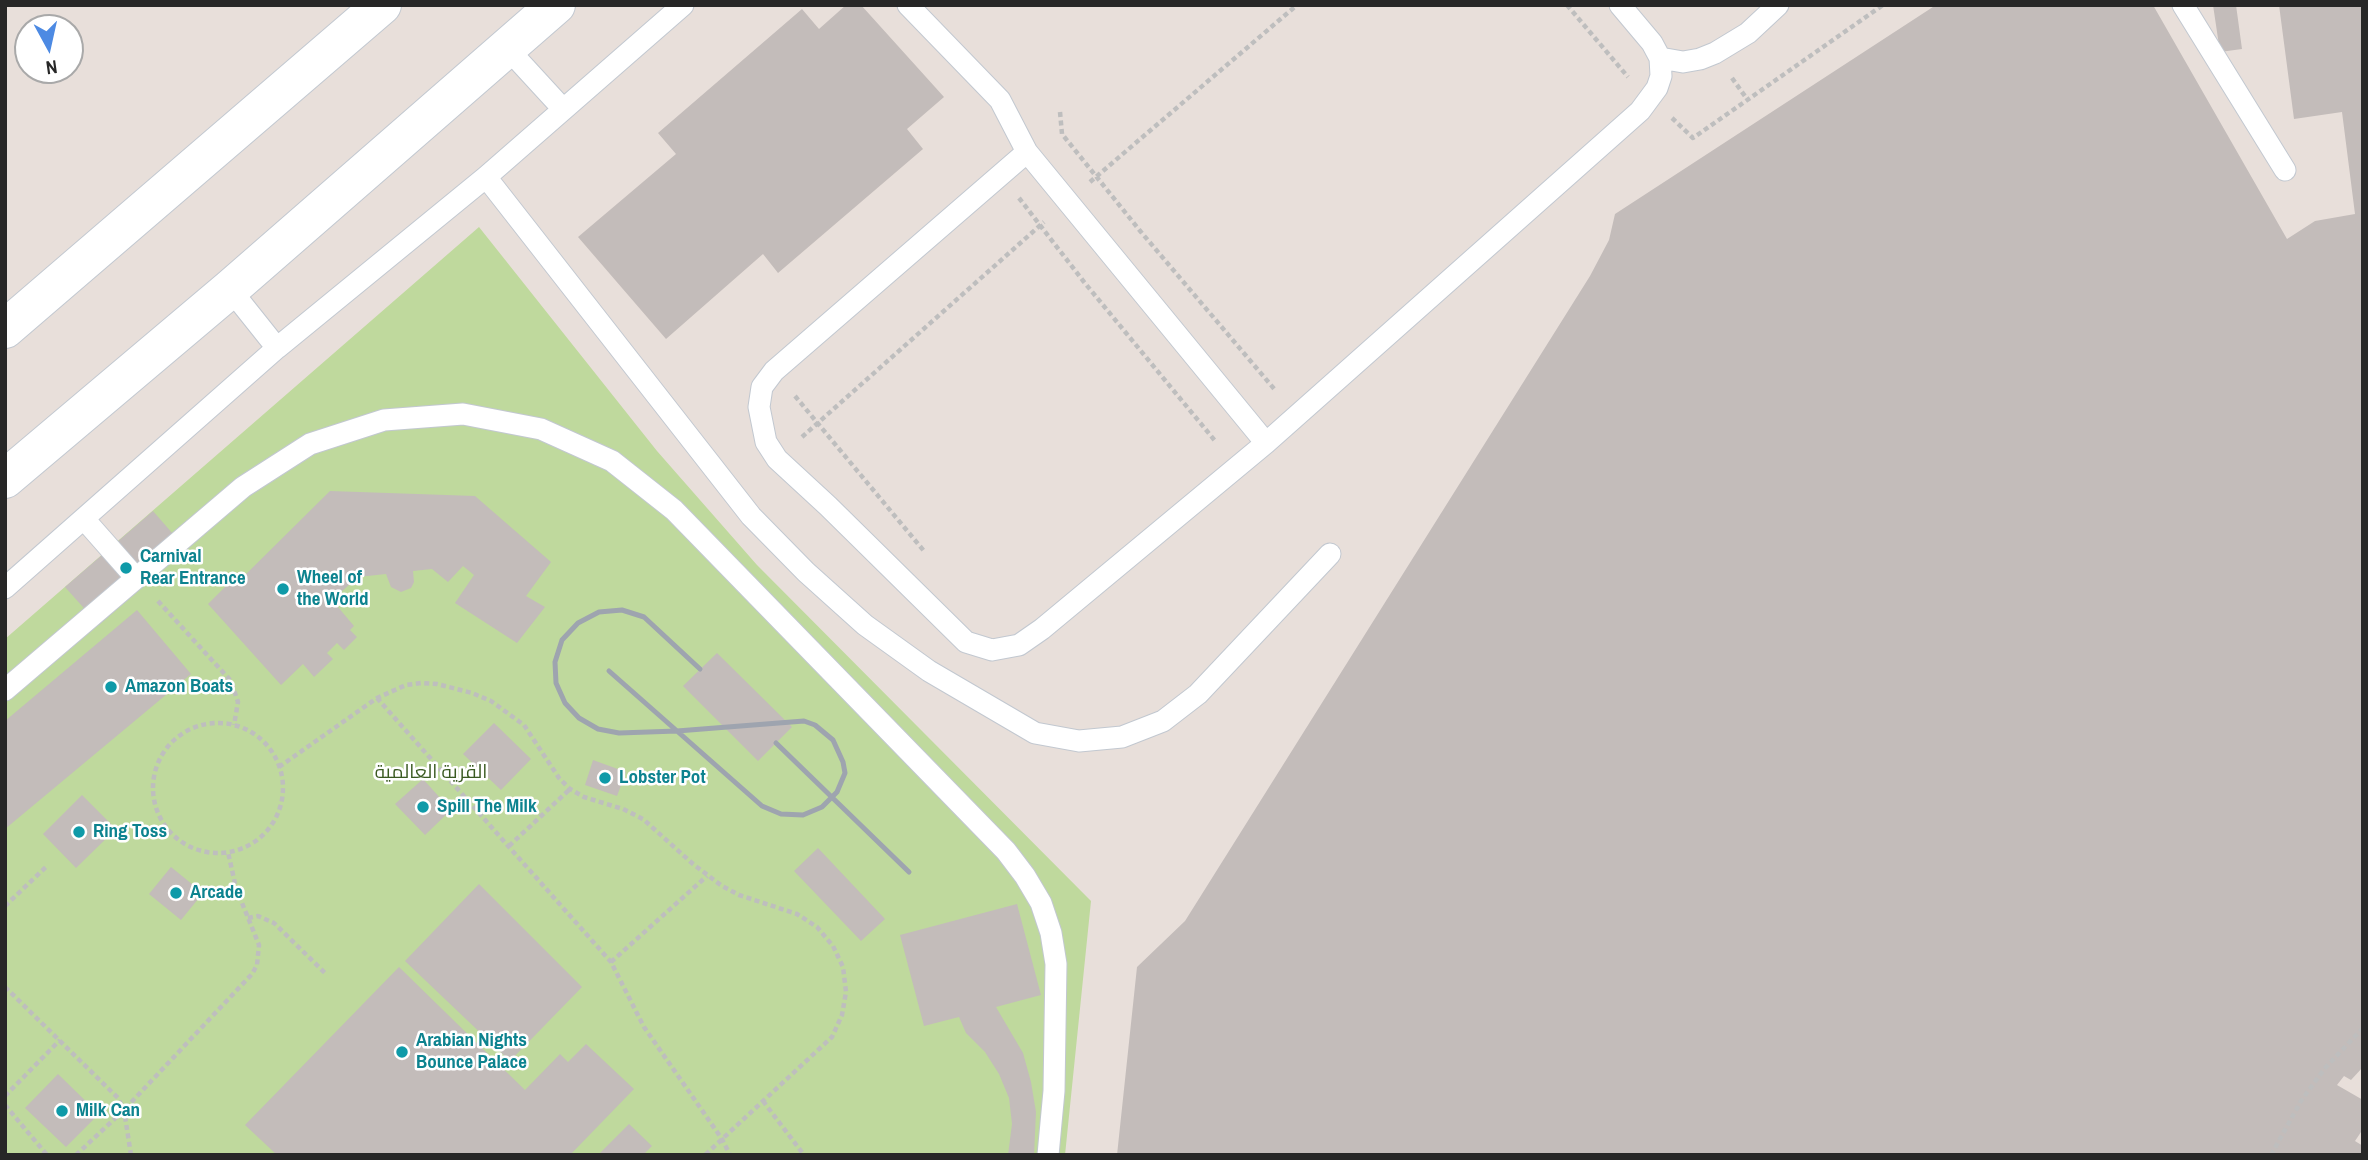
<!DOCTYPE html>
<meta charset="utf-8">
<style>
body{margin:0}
#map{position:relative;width:2368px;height:1160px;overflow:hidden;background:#e8dfda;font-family:"Archivo Narrow",sans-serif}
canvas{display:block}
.frame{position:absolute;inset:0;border:7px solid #272727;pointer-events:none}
.north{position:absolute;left:14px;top:14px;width:70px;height:70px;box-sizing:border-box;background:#fff;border:2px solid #a9a9a9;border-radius:50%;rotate:172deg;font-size:19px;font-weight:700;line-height:28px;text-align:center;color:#272727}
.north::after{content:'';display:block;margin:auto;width:24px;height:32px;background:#4d8ae3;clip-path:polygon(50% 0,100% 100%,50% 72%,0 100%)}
</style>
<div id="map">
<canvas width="2368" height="1160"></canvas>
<div class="frame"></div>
<div class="north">N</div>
</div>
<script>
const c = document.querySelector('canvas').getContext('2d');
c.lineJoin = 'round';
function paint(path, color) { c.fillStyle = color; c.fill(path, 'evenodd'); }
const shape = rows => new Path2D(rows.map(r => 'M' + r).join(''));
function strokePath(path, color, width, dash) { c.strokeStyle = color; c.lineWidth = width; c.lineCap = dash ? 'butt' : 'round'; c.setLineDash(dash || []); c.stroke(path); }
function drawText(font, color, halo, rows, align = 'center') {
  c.font = font + ' "Archivo Narrow",Cairo,sans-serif'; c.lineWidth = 5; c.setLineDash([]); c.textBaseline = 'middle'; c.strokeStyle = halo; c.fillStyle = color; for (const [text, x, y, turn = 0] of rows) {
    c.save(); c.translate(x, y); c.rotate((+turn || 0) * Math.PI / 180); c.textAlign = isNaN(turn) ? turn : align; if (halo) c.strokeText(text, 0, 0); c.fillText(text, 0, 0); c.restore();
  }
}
paint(shape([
 [479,227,657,451,757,565,1091,901,1065,1155,5,1155,5,639]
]), '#bfd99d');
paint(shape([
 [846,5,861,5,944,97,907,129,923,149,778,273,763,254,666,339,578,237,676,154,658,133,802,9,819,29],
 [1936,5,2153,5,2287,239,2315,221,2355,214,2342,112,2294,119,2279,5,2363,5,2363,1067,2351,1080,2344,1076,2337,1085,2363,1100,2363,1129,2355,1141,2363,1146,2363,1155,1117,1155,1137,967,1185,921,1590,276,1609,240,1615,214],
 [2213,5,2236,5,2242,49,2220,52],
 [330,491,475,496,551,562,526,596,545,607,517,643,455,603,474,575,463,566,448,582,432,569,413,571,414,582,411,588,401,592,391,587,386,574,358,577,332,600,354,626,350,630,357,637,344,650,337,643,327,653,333,659,314,677,303,664,281,685,208,604,231,581,236,584],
 [153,511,186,549,99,625,65,587],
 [137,610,191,674,5,829,5,721],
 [717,653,792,727,758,761,683,686],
 [494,723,531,759,501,790,463,754],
 [593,760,626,772,617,796,585,785],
 [423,779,451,810,425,835,395,804],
 [82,795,116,829,76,868,43,834],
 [818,848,885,919,861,941,794,871],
 [171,867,203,893,181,920,149,894],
 [479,884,582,987,510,1061,405,961],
 [1017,904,1041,995,996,1007,1023,1053,1031,1082,1036,1112,1034,1155,1008,1155,1012,1124,1009,1098,999,1074,985,1052,966,1033,959,1017,924,1026,900,935],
 [399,967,525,1090,560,1054,568,1062,586,1044,634,1089,570,1155,277,1155,245,1125],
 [58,1074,99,1114,66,1147,25,1108],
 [629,1124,652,1146,643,1155,598,1155]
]), '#c3bcba');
const service = shape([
 [908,5,1000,100,1027,152,1266,443],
 [2183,5,2285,170],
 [507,48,563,109],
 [1660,58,1683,62,1700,59,1715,53,1748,33,1778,5],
 [1027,152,774,371,762,387,759,407,766,442,777,459,828,506,966,642,992,650,1019,645,1042,629,1266,443,1640,111,1657,88,1661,76,1660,58,1652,43,1620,5],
 [486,177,751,516,806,572,865,625,929,671,1035,733,1079,741,1122,737,1163,721,1198,694,1330,554],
 [230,289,277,348],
 [84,519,136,578],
 [5,588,277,348,486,177,683,5],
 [5,690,243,487,310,444,384,420,463,414,541,429,612,461,674,510,1006,851,1025,876,1041,903,1051,933,1056,964,1054,1091,1048,1155]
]);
const tertiary = shape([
 [5,329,382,5],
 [5,479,230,289,556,5]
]);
strokePath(service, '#c2c8d0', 23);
strokePath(tertiary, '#c2c8d0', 40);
strokePath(shape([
 [1567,5,1628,77],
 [1732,78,1747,99],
 [1060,112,1062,134,1141,232,1276,391],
 [1672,118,1693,138,1883,5],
 [1090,182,1297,5],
 [1019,198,1084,282,1216,442],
 [795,396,924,551],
 [802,437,1044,222],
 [158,601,231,681,238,702,234,725],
 [377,698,611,962,644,1027,722,1139,730,1155],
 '153 788a65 65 0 1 1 130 0a65 65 0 1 1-130 0Z',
 [279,767,377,698,406,685,421,683,437,684,472,693,491,701,524,725,559,778,570,789,584,797,623,809,643,819,693,864,722,886,739,895,797,914,817,927,833,946,843,967,846,992,842,1015,832,1037,705,1155],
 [509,846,570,789],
 [5,906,47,866],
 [248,918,258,916,274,923,325,973],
 [611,962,707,876],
 [5,987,118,1098,124,1110,131,1155],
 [5,1096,60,1040],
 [763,1101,804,1155],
 [5,1105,47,1155],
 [76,1155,124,1110,252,974,257,965,259,945,236,888,228,852],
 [2271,1155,2301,1101,2325,1068,2363,1028]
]), '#bebebe', 4.5, [5, 3.5]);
strokePath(service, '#fff', 21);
strokePath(tertiary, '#fff', 38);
strokePath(shape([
 [609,671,762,806,781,814,803,815,822,807,837,792,845,773,843,762,833,740,815,725,804,721,677,731,619,733,598,729,579,718,565,703,556,683,555,662,562,640,578,623,599,612,622,610,644,617,700,669],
 [776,743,909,872]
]), '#9ea4af', 5);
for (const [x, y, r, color] of [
 [126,568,7,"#0f9aa8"],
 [283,589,7,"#0f9aa8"],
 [111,687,7,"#0f9aa8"],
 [605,778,7,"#0f9aa8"],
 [423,807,7,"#0f9aa8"],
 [79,832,7,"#0f9aa8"],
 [176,893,7,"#0f9aa8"],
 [402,1052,7,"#0f9aa8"],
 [62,1111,7,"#0f9aa8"]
]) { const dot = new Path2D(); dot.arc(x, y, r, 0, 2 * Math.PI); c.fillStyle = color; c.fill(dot); strokePath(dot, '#fff', 2.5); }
drawText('bold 19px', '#0d838f', '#fff', [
 ["Carnival",140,557],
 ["Rear Entrance",140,579],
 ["Wheel of",297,578],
 ["the World",297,600],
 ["Amazon Boats",125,687],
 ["Lobster Pot",619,778],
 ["Spill The Milk",437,807],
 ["Ring Toss",93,832],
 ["Arcade",190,893],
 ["Arabian Nights",416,1041],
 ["Bounce Palace",416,1063],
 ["Milk Can",76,1111]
], 'left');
drawText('19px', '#3a5a21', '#fff', [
 ["القرية العالمية",431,773]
]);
</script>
